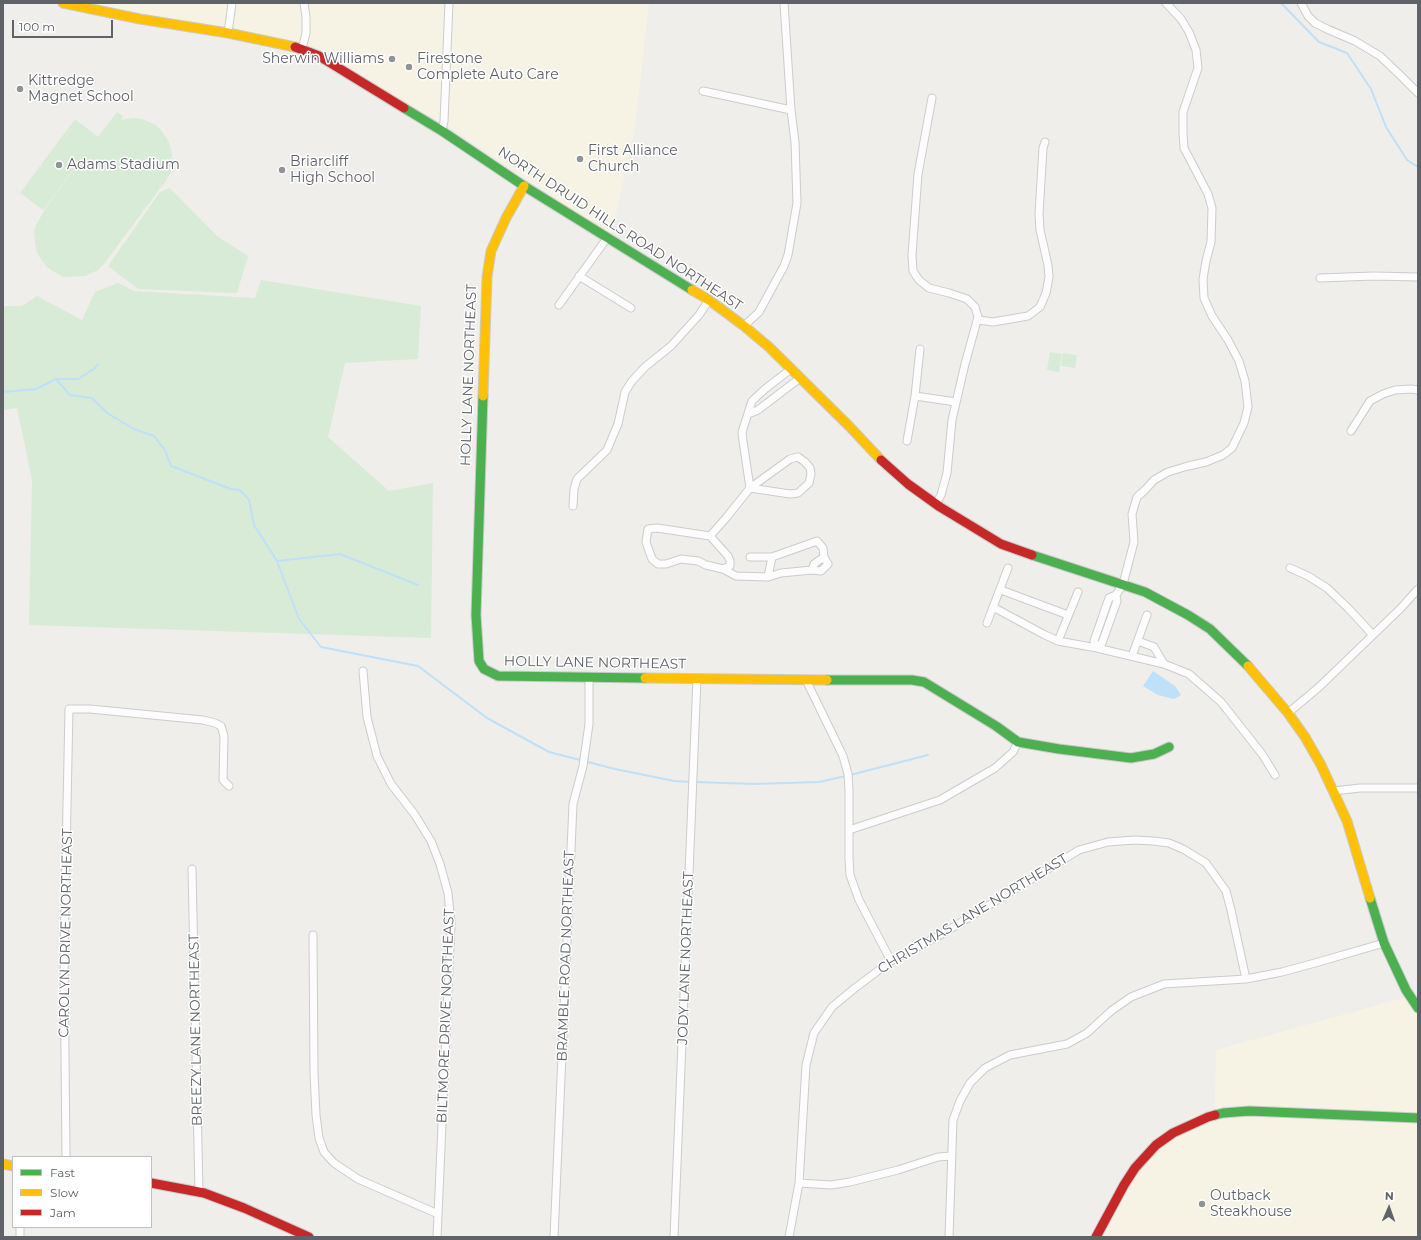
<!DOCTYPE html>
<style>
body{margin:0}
#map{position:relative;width:1421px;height:1240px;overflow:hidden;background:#efeeea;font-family:Montserrat,sans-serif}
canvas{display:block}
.frame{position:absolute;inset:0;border:4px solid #5f6368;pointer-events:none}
.legend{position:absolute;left:12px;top:1156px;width:140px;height:72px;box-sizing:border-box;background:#fff;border:1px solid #bfc1c3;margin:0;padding:5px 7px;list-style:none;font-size:12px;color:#5f6368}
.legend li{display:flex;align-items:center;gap:8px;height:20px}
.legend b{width:20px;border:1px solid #bfc1c3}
.north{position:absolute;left:1369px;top:1188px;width:40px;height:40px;-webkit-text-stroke:3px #fff;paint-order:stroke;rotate:2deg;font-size:11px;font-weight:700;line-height:16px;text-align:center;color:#5f6368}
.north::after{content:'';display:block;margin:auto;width:14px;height:18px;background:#5f6368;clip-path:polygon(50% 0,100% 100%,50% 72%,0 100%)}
.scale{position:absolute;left:12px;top:20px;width:101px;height:18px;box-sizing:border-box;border:2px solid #5f6368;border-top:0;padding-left:5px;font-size:12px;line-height:14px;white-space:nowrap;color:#5f6368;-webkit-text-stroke:3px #fff;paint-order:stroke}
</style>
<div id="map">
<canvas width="1421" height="1240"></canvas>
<div class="frame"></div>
<ul class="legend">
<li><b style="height:5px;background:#4caf50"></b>Fast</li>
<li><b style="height:5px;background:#ffc107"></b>Slow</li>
<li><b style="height:5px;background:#c62828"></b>Jam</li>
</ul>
<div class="north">N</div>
<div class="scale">100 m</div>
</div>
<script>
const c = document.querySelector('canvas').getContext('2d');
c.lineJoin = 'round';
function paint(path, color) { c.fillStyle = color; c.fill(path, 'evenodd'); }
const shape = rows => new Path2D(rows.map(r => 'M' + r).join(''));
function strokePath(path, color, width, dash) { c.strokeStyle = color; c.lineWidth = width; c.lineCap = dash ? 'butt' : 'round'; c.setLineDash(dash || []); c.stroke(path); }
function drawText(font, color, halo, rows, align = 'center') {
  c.font = font + ' Montserrat,sans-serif'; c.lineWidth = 3; c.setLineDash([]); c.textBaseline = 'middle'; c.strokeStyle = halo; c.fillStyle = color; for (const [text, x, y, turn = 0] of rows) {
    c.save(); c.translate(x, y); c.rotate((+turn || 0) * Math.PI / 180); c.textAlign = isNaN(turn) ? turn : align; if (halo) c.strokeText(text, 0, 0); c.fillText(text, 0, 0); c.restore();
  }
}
paint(shape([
 [50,3,649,3,635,127,611,236,445,124,311,55,262,41,73,8],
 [1418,994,1418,1237,1097,1237,1106,1213,1166,1136,1190,1117,1215,1109,1216,1050]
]), '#f7f3e4');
paint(shape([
 [117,112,123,116,121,120,133,118,142,119,156,125,161,130,169,142,172,154,171,172,167,179,104,264,98,270,85,276,63,277,51,270,46,266,40,258,36,250,34,232,36,225,47,206,95,141,43,210,20,193,75,119,98,137],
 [170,188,217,236,248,256,237,293,138,289,108,266,160,192],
 [261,280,421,306,418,359,345,363,328,437,389,491,433,483,431,638,29,625,32,480,17,408,3,410,3,306,22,306,37,296,82,320,95,292,118,283,134,291,255,298],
 [1050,352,1062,354,1059,372,1047,370],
 [1063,353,1077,355,1075,368,1061,366]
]), '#d8ebd6');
paint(shape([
 [1153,671,1175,686,1181,695,1174,699,1158,695,1143,686]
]), '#bfe0f9');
strokePath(shape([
 [1281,3,1319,42,1347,53,1371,89,1386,127,1407,160,1418,167],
 [56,379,78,379,94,369,98,364],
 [3,392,36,389,56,379,70,395,92,398,107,413,134,429,154,436,165,450,171,466,231,489,240,490,249,500,254,525,277,561,299,619,321,647,418,666,487,718,549,752,615,769,674,781,691,782],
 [277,561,340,554,418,585],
 [850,775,928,755],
 [695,782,754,784,819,782,846,776]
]), '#bfe0f9', 2);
const street = shape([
 [1301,3,1308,16,1315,23,1327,29,1355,41,1380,56,1400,75,1418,93],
 [228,33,232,3],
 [302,49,306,33,306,17,304,3],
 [703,91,791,110],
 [932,98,918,174,912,255,913,271,919,280,929,288,949,293,967,299,975,307,978,317,965,364,952,420,947,473,941,495,936,504],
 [442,131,444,121,449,3],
 [579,276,631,308],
 [1320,278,1373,276,1418,277],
 [559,305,607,238],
 [978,320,993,322,1028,316,1040,307,1046,293,1049,277,1048,265,1040,230,1039,214,1043,148,1045,142],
 [744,326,759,312,784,266,788,255,797,203,795,142,791,110,784,3],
 [915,396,956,402],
 [748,414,758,410,800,378],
 [1351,431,1370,401,1383,394,1395,390,1411,389,1418,390],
 [907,441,915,396,920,349],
 [798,457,805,462,810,468,811,474,809,483,798,493,790,494,750,488,790,459,798,457],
 [573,506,574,489,577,479,607,450,618,424,625,392,632,381,645,367,671,346,699,315,709,300],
 [710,536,726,518,750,488,743,441,742,432,752,401,765,389,791,369],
 [750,557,772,557],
 [1290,568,1308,576,1327,588,1348,608,1373,635],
 [723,569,730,566,730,561,728,556,710,536,657,528,648,529,646,542,652,559,658,564,666,564,681,559,698,561,706,565,723,569,736,576,768,577,772,557,817,541,823,548,824,557,814,564,812,570],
 [768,577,781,573,812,570,821,571,828,564,824,557],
 [1001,590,1068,615],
 [993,607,1043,634,1058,641,1097,648,1164,664,1189,674,1221,702,1262,754,1275,775],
 [987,623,1008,568],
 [1058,641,1078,592],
 [1138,641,1154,647,1164,664],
 [1097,648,1094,641,1109,598,1116,595,1123,584,1134,542,1132,514,1137,497,1145,490,1154,480,1168,472,1188,466,1206,462,1223,455,1232,448,1244,423,1248,407,1245,381,1239,361,1228,340,1212,316,1204,298,1203,279,1206,261,1211,242,1212,208,1208,194,1184,148,1183,133,1183,112,1198,68,1196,50,1189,32,1181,19,1166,3],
 [1097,648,1102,643,1117,601,1116,595],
 [1132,656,1147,615],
 [363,671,367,717,377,756,391,784,415,815,431,841,440,864,448,893,451,923,437,1237],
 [806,680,843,756,848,774,849,790,849,858,850,875,859,900,891,961],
 [1288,713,1318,688,1401,608,1418,589],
 [1334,791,1360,788,1418,788],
 [849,830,940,800,995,768,1013,752,1018,742],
 [192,869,199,1191],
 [313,935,314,1073,316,1115,319,1138,324,1152,334,1163,358,1179,438,1214],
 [66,1157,64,952,69,709,90,709,203,720,215,723,221,726,224,736,223,780,229,786],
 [799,1183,831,1185,850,1182,898,1170,938,1157,951,1156],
 [20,1237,20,1227],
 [554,1237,573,804,583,766,589,724,589,677],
 [674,1237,697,679],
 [789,1237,799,1183,806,1065,814,1033,832,1007,855,988,891,961,942,934,1079,850,1108,842,1135,840,1153,841,1169,843,1183,849,1206,863,1226,891,1231,910,1246,979],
 [949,1237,953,1120,960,1101,970,1083,985,1068,1010,1055,1067,1044,1087,1033,1111,1011,1131,997,1164,984,1246,979,1282,972,1315,963,1384,943]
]);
const fast = shape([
 [404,108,442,131,524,186,692,290],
 [483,396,476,615,479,661,484,669,498,676,645,678],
 [1032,555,1145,592,1188,615,1210,629,1248,666],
 [827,680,912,680,924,682,996,726,1018,742,1059,749,1131,758,1154,754,1169,747],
 [1370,898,1384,943,1406,990,1418,1008],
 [1215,1115,1223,1113,1249,1111,1418,1118]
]);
const slow = shape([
 [63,3,140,19,228,33,295,47],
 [692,290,709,300,744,326,769,347,849,426,881,460],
 [483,396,487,277,491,251,506,218,524,186],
 [1248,666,1288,713,1305,737,1321,765,1347,821,1370,898],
 [645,678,827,680],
 [3,1164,13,1166]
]);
const jam = shape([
 [295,47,319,56,404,108],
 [881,460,908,484,940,507,1001,544,1032,555],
 [151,1183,204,1193,244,1208,309,1237],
 [1096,1237,1124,1185,1135,1168,1156,1145,1173,1133,1208,1117,1215,1115]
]);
strokePath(street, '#cbcccc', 9);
strokePath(fast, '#cacacb', 11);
strokePath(slow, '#cacacb', 11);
strokePath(jam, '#cacacb', 11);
strokePath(street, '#fdfcfc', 7);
strokePath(fast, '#4caf50', 9);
strokePath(slow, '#ffc107', 9);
strokePath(jam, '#c62828', 9);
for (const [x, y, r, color] of [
 [392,59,4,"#919496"],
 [409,67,4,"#919496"],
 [20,89,4,"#919496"],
 [580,159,4,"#919496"],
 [59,165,4,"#919496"],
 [282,170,4,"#919496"],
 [1202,1204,4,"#919496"]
]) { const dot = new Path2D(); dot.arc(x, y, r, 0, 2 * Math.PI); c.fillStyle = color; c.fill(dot); strokePath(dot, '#fff', 1.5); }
drawText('14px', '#5f6368', '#fff', [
 ["Sherwin Williams",384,59,"right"],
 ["Firestone",417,59],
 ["Complete Auto Care",417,75],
 ["Kittredge",28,81],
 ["Magnet School",28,97],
 ["First Alliance",588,151],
 ["Church",588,167],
 ["Briarcliff",290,162],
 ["High School",290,178],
 ["Adams Stadium",67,165],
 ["Outback",1210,1196],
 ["Steakhouse",1210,1212]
], 'left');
drawText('14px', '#5f6368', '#fff', [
 ["NORTH DRUID HILLS ROAD NORTHEAST",620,229,33],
 ["HOLLY LANE NORTHEAST",469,375,-88],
 ["HOLLY LANE NORTHEAST",595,663,1],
 ["CHRISTMAS LANE NORTHEAST",973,914,-31],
 ["CAROLYN DRIVE NORTHEAST",66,933,-89],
 ["BRAMBLE ROAD NORTHEAST",566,956,-88],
 ["JODY LANE NORTHEAST",686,958,-88],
 ["BILTMORE DRIVE NORTHEAST",446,1016,-88],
 ["BREEZY LANE NORTHEAST",196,1030,-91]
]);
</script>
